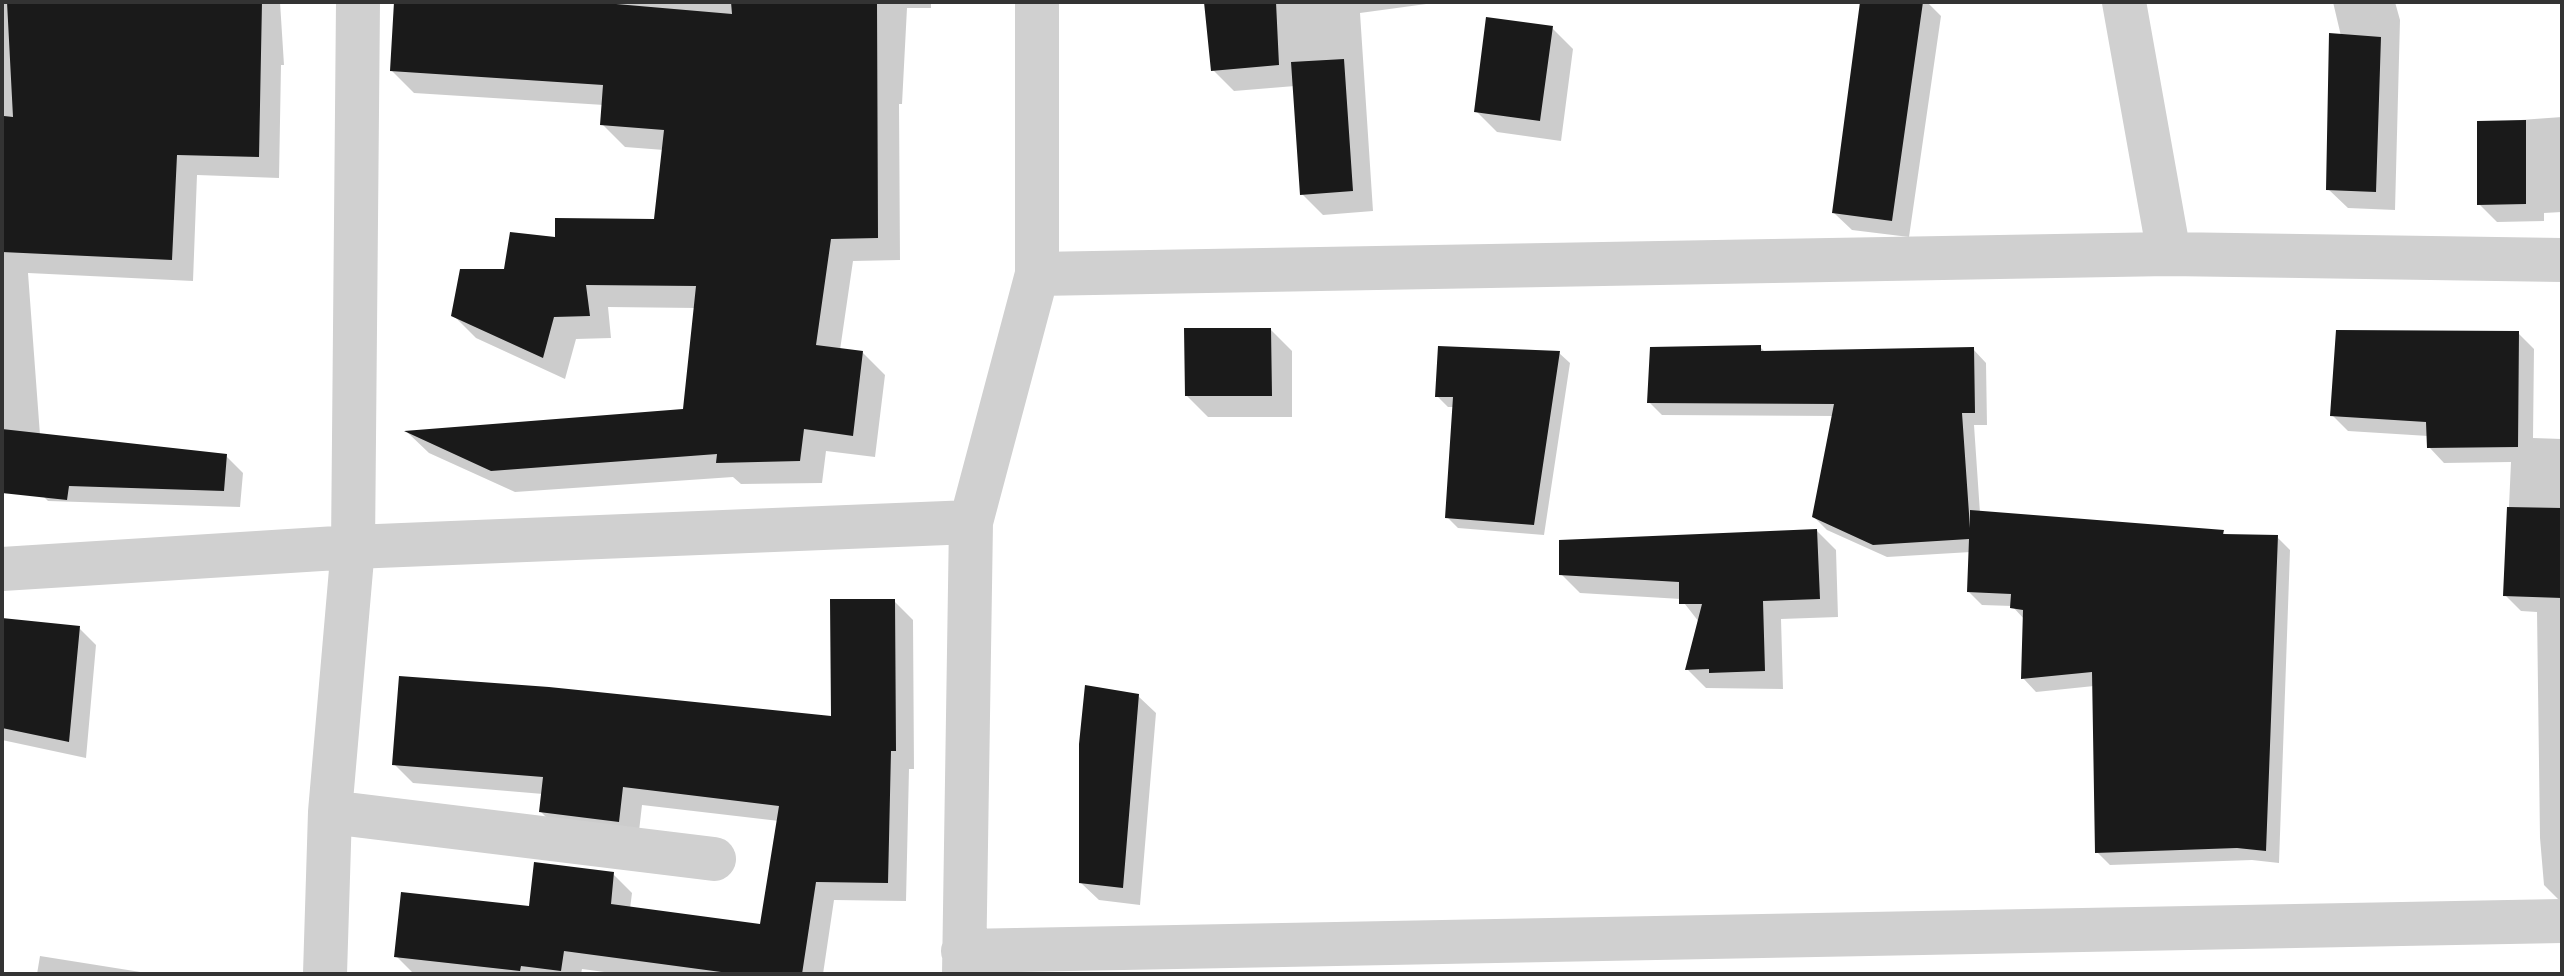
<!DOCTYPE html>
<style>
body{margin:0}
#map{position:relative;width:2564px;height:976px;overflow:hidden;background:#fff;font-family:"PT Sans",sans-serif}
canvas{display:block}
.frame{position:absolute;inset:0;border:4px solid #333;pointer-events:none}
</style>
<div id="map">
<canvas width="2564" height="976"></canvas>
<div class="frame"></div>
</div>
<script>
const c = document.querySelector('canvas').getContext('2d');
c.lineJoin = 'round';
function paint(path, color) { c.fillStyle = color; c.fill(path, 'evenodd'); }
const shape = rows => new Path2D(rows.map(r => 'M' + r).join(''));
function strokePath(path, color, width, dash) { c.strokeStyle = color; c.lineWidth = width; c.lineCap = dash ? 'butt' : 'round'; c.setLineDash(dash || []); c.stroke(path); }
paint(shape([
 [2,2,280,2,284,65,281,65,279,178,197,175,193,281,28,273,40,435,226,456,243,473,240,507,48,501,31,484,2,473],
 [396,2,931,2,931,8,907,8,902,104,899,104,900,260,853,261,840,350,862,352,885,375,875,457,826,451,822,483,741,484,733,477,515,492,429,453,408,433,685,411,696,308,608,307,611,338,576,339,565,379,476,338,453,315,506,271,557,239,655,221,664,150,625,147,602,124,604,105,414,93,392,71],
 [1206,2,1441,2,1360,13,1373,211,1323,215,1302,194,1295,86,1234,91,1213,70],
 [1862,2,1927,2,1941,16,1909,237,1852,230,1834,213],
 [2333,2,2395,2,2400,20,2395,210,2348,208,2328,189,2341,36],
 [1552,28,1573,49,1561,141,1497,132,1476,111],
 [2562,117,2562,212,2544,213,2544,221,2497,222,2479,204,2479,123],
 [1271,330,1292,351,1292,417,1208,417,1187,396],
 [2518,333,2534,349,2533,438,2562,439,2562,903,2544,885,2540,838,2537,612,2521,611,2505,595,2511,462,2444,463,2429,447,2428,436,2348,431,2332,415],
 [1760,347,1766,353,1973,349,1986,363,1987,425,1974,425,1980,513,2223,532,2227,537,2277,537,2290,550,2279,863,2252,860,2110,865,2097,852,2094,686,2036,692,2023,678,2025,620,2012,606,1982,605,1969,592,1971,552,1887,557,1827,530,1814,517,1834,416,1662,415,1649,402],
 [1559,353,1570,363,1544,535,1458,528,1447,517,1455,407,1448,407,1437,396],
 [1817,531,1836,550,1838,617,1781,619,1783,689,1706,688,1687,669,1699,622,1681,599,1580,593,1561,574],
 [894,601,913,620,914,769,909,769,906,901,834,900,823,974,619,974,582,969,581,974,414,974,396,956,613,874,632,893,630,909,762,926,779,821,642,805,638,840,560,831,541,812,543,794,413,783,394,764,833,719],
 [2,620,79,628,96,645,86,758,2,740],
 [1138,696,1156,713,1140,905,1099,900,1081,883],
 [40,956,153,974,37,974]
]), '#0003');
paint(shape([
 [7,2,262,2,259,157,177,155,172,260,2,252,4,116,13,117],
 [394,2,593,2,732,14,731,2,877,2,878,238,831,239,816,345,863,351,853,436,804,429,800,461,716,463,717,454,491,471,404,431,683,409,696,286,586,285,590,316,554,317,543,358,451,316,460,269,504,269,510,232,555,237,555,218,654,219,664,130,600,125,603,85,390,71],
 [1204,2,1276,2,1279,65,1211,71],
 [1860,2,1923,2,1892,221,1832,213],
 [1486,17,1553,26,1540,121,1474,112],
 [2329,33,2381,37,2376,192,2326,190],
 [1344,59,1353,191,1300,195,1291,62],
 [2526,120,2526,204,2477,205,2477,121],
 [1184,328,1271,328,1272,396,1185,396],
 [2336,330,2519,331,2518,447,2427,448,2426,422,2330,416],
 [1761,345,1761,351,1974,347,1975,413,1962,413,1970,528,1970,510,2224,530,2223,534,2278,535,2266,851,2237,848,2095,853,2092,672,2021,679,2023,610,2010,608,2011,594,1967,592,1969,539,1873,545,1812,517,1834,404,1647,403,1650,347],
 [1438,346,1560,351,1534,525,1445,518,1453,397,1435,397],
 [2,429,227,454,224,491,69,486,67,500,2,493],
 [2507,507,2562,508,2562,598,2503,596],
 [1817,529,1820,599,1763,601,1765,671,1709,673,1709,669,1685,670,1702,604,1679,604,1679,582,1559,575,1559,540],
 [830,599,895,599,896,751,891,751,888,883,816,882,802,974,736,974,564,951,561,971,521,966,520,971,394,957,401,892,529,906,534,862,614,872,611,904,760,924,779,806,623,787,619,822,539,812,543,777,392,765,399,676,549,687,831,716],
 [2,618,80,626,69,742,2,728],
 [1085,685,1139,694,1123,888,1079,883,1079,744]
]), '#1a1a1a');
strokePath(shape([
 [2124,2,2169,254],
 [1037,274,2169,254,2562,260],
 [2,569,353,547,971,522],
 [330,812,714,859],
 [963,951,2562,921],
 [325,974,330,812,353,547,358,2],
 [964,974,971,522,1037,274,1037,2]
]), '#d0d0d0', 44);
</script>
